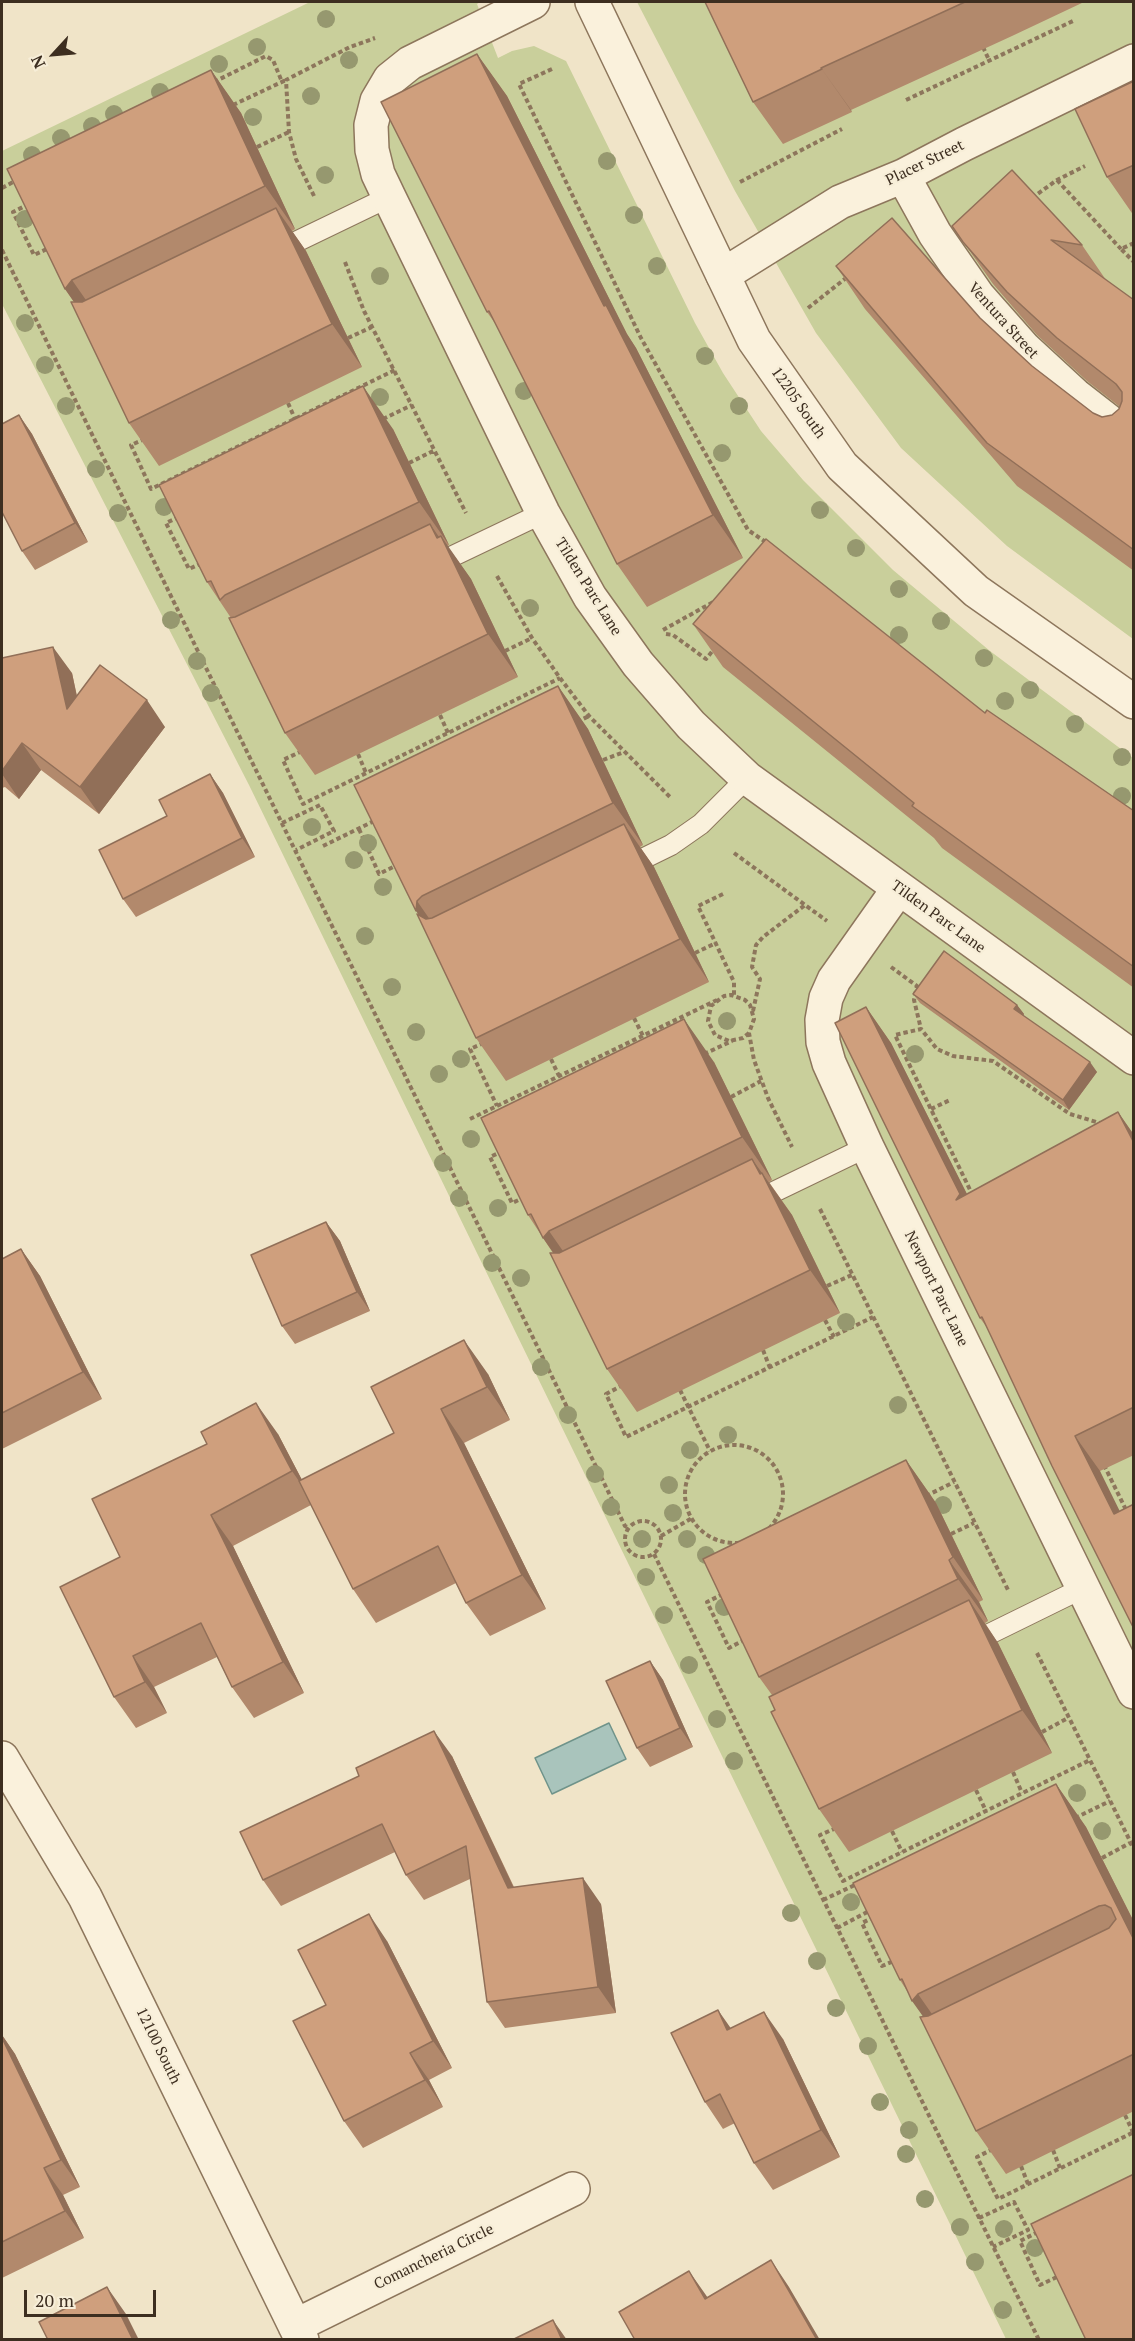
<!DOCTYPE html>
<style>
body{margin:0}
#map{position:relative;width:1135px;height:2341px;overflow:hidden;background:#f0e4c8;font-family:"PT Serif",serif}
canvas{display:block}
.frame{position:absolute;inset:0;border:3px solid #3d2e20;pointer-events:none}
.north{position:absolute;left:24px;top:24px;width:60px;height:60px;-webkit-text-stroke:4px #f7eed8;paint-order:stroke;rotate:244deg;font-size:16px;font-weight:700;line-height:24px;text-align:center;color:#3d2e20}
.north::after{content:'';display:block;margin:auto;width:21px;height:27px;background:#3d2e20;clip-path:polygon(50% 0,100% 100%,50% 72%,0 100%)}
.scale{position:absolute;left:24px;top:2290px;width:132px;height:27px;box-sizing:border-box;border:3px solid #3d2e20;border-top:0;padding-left:8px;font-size:18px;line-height:21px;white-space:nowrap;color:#3d2e20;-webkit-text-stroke:4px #f7eed8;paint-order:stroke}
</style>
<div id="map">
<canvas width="1135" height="2341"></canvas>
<div class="frame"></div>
<div class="north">N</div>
<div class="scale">20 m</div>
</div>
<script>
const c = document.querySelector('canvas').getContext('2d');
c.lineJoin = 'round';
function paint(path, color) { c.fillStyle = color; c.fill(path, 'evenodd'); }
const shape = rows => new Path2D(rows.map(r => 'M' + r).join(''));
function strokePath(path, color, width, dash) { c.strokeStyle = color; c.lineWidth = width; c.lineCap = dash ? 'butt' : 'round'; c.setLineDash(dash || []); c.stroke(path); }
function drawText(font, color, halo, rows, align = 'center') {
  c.font = font + ' "PT Serif",serif'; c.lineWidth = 4.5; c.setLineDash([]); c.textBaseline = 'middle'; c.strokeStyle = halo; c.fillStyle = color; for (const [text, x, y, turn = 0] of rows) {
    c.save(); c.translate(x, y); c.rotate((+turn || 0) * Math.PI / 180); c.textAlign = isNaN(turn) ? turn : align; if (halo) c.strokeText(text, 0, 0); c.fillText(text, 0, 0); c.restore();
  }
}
paint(shape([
 [310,2,480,2,477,4,498,58,512,51,534,46,566,61,695,323,723,373,761,431,803,480,893,570,990,651,1133,758,1133,2339,1006,2339,249,785,2,304,2,151],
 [637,2,1133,2,1133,639,1007,546,901,448,816,333,735,191]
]), '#c9cf9b');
const water = shape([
 [609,1723,626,1759,552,1794,535,1758,609,1723]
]);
paint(water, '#a9c4bc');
strokePath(water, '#6f938a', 1.5);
const service = shape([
 [275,252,389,197],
 [432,566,543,513],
 [622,869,671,845,701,824,747,778],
 [753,1202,867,1147],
 [969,1644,1083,1588]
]);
const minor = shape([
 [533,2,410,63,390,79,377,101,371,125,372,150,378,174,389,197,543,513,590,597,638,664,691,725,747,778,1134,1058],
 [903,176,935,234,978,296,1024,348,1075,395,1134,441],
 [723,275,840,202,903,176,964,144,1134,61],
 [899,888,834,980,826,998,822,1020,823,1042,829,1063,867,1147,1134,1692],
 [2,1758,85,1897,302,2340],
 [295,2326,573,2189]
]);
const tertiary = shape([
 [592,2,754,340,842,466,976,591,1134,702]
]);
strokePath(service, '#8d765c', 22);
strokePath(minor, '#8d765c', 36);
strokePath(tertiary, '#8d765c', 36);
strokePath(shape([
 [983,47,989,60],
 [552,69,519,84,641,338,748,530,767,543],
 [214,82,266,56,273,60,282,82],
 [906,100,1073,21],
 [233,105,286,80],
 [257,147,289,132],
 [1057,180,1121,249],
 [740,182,842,129],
 [2,188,17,180],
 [314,196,296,159,289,132,286,80,350,47,375,38],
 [1032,198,1057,180,1085,166],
 [29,204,13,212,34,255,49,248],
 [1134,243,1121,249,1134,262],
 [2,250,625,1526,629,1528],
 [345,262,364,311,466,513],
 [808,308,846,278],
 [348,338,372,327],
 [288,403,295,419],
 [383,419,412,405],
 [145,439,131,445,151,489,395,370],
 [409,463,435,450],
 [179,517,166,523,189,569,202,563],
 [497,576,532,638,560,678,589,716,671,798],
 [663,630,715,601],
 [666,634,673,635,706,659,714,649],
 [505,651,532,638],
 [440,715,448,733],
 [577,722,589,716],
 [302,751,283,760,303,804,560,678],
 [358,754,366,773],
 [603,760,624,752],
 [282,823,320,805,334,831,296,850],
 [359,829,379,874,399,864],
 [323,846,376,820],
 [734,853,827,921],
 [723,894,698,906,734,982,734,995],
 [695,953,716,943],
 [891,967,917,986,914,1000,921,1029],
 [753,1011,760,979,752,967,756,945,763,937,805,905],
 [634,1018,643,1036],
 [749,1033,743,1038,729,1041,715,1035,708,1021,711,1006,724,996,731,995,745,1000,750,1005,754,1019,749,1033,754,1060,768,1098,792,1147],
 [484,1043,470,1049,497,1106],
 [704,1054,732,1041],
 [551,1059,559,1076],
 [731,1097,761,1081],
 [931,1109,950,1100],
 [470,1119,717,1000],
 [503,1151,490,1157,512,1203,525,1197],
 [973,1196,895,1035,921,1029,937,1049,953,1056,993,1061,1070,1114,1103,1124],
 [820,1209,1008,1590],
 [827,1286,852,1275],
 [825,1320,834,1337],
 [763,1350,770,1368],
 [623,1385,606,1394,626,1437,873,1317],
 [680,1390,710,1451],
 '685 1494a49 49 0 1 1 98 0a49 49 0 1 1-98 0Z',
 [1104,1465,1127,1512],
 [926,1496,954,1482],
 '625 1539a18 18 0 1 1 36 0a18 18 0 1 1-36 0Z',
 [951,1534,974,1523],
 [661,1536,692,1518],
 [654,1554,1039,2340],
 [723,1594,707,1602,729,1648,746,1639],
 [1037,1653,1134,1849],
 [1042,1732,1068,1718],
 [1013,1772,1022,1793],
 [976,1790,986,1811],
 [1075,1818,1110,1801],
 [836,1828,820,1835,843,1881,1090,1760],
 [892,1831,902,1852],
 [1102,1858,1130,1843],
 [823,1900,857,1884],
 [874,1917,862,1923,882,1966,896,1960],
 [837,1928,871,1910],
 [1125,2115,1133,2132],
 [993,2149,977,2157,998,2199,1134,2132],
 [1053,2150,1060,2168],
 [1021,2166,1028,2184],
 [979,2218,1014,2202,1028,2230,993,2247],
 [1038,2232,1020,2241,1040,2285,1059,2276]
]), '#8d765c', 4, [4.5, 3]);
strokePath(service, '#faf1dc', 20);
strokePath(minor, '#faf1dc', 33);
strokePath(tertiary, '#faf1dc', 33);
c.fillStyle = '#96986f';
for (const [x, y] of [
 [326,19],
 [257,47],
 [349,60],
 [219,64],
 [160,92],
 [311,96],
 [114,114],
 [253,117],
 [92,126],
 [61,138],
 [32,155],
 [607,161],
 [325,175],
 [634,215],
 [25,219],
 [657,266],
 [380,276],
 [25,323],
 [705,356],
 [45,365],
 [524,391],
 [380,397],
 [66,406],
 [739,406],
 [722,453],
 [96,469],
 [164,507],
 [820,510],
 [118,513],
 [856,548],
 [899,589],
 [530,608],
 [171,620],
 [941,621],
 [899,635],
 [984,658],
 [197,661],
 [1030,690],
 [211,693],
 [1005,701],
 [1075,724],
 [1122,757],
 [1122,796],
 [312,827],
 [368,843],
 [354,860],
 [383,887],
 [365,936],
 [392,987],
 [727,1021],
 [416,1032],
 [915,1054],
 [461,1059],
 [439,1074],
 [471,1139],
 [443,1163],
 [459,1198],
 [498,1208],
 [492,1263],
 [521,1278],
 [846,1322],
 [541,1367],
 [898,1405],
 [568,1415],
 [728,1435],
 [690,1450],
 [595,1474],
 [669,1485],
 [943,1505],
 [611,1507],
 [673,1513],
 [642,1539],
 [687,1539],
 [706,1555],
 [646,1577],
 [724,1607],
 [664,1615],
 [689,1665],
 [717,1719],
 [734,1761],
 [1077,1793],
 [1102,1831],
 [851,1902],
 [791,1913],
 [817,1961],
 [836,2008],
 [868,2046],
 [880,2102],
 [909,2130],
 [906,2154],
 [925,2199],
 [960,2227],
 [1004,2229],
 [1035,2248],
 [975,2262],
 [1003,2310]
]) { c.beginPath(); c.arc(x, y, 9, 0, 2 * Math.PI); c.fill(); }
paint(shape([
 [705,2,1084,2,1012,36,851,110,852,112,783,144,753,102],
 [477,54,507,96,627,334,636,348,743,558,647,607,617,564,497,326,487,312],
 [211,70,241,113,295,229,292,231,306,251,362,367,159,466,129,423,74,302,65,289],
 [1134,81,1134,216,1107,177],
 [952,226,1082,245,1106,280,1134,300,1134,571,1017,486,865,309,836,266,980,318,1032,366,1093,413,1102,417,1112,415,1119,409,1120,407,1087,381,1037,335,993,284],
 [19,415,32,434,88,542,35,570,22,551],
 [393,429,449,545,447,546,471,579,518,677,315,775,285,733,231,618,207,582],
 [693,624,985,713,1134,811,1134,988,942,848,934,838,723,667],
 [2,658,72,673,77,696,165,727,99,814,41,770,19,799,5,787,2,788],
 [558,686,588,729,643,845,640,847,654,867,709,982,506,1081,476,1038,419,915,354,785],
 [210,774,223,793,255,857,136,917,123,899,167,816],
 [913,994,1017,1005,1024,1014,1023,1016,1097,1072,1069,1110,920,1003],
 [866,1007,891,1043,967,1194,1118,1112,1134,1135,1134,1455,1100,1471,1134,1629,988,1329,980,1318],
 [714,1062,772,1180,769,1182,792,1215,840,1313,637,1412,607,1369,553,1253,528,1215],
 [326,1222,340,1241,370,1311,295,1344,282,1326],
 [21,1249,40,1276,102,1399,2,1449,2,1259],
 [488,1374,510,1420,464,1443,546,1609,490,1636,466,1603,456,1583,376,1623,353,1589,311,1505,233,1546,304,1693,254,1718,232,1687,217,1657,154,1687,167,1713,136,1728,114,1697,120,1557,278,1434,302,1480,394,1433],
 [906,1460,936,1503,983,1600,979,1602,988,1621,985,1623,998,1643,1052,1753,849,1852,819,1809,775,1710,772,1695,759,1677],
 [650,1661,663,1680,693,1747,650,1767,637,1748],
 [452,1756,514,1887,601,1904,616,2013,505,2028,487,2002,470,1879,424,1900,406,1875,395,1852,281,1906,263,1880],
 [1056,1784,1086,1827,1134,1922,1134,2111,1006,2174,976,2131,923,2016,900,1980],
 [387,1941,452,2068,429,2080,443,2107,363,2148,344,2121,326,2005],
 [731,2028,783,2039,840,2157,773,2190,754,2163,735,2123,723,2129,705,2102],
 [2,2035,15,2054,80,2187,63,2195,84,2238,2,2278]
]), '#b2896c');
paint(shape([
 [477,54,507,96,627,334,636,348,743,558,713,515,604,306],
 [821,68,851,110,852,112],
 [211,70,241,113,295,229,265,186],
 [276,208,306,251,362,367,332,324],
 [72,280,102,323,95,332,65,289],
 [363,386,393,429,449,545,419,502],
 [19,415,32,434,88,542,75,523],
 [430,524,446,547,441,536,471,579,518,677,488,634],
 [53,647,72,673,85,736,67,709],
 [558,686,588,729,643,845,613,803],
 [147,700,165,727,99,814,80,787],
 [22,743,41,770,19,799,2,774,2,771],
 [210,774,223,793,255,857,242,838],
 [624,824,654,867,709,982,680,939],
 [417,901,447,944,446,953,416,911],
 [1017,1005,1024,1014,1021,1019,1014,1009],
 [866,1007,891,1043,985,1230,956,1200],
 [684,1019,714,1062,772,1180,742,1137],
 [1090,1062,1097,1072,1069,1110,1063,1100],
 [1118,1112,1134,1135,1134,1143],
 [752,1159,792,1215,840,1313,810,1270],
 [326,1222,340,1241,370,1311,357,1292],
 [549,1231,579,1274,573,1281,543,1238],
 [21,1249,40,1276,102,1399,83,1372],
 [464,1340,488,1374,510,1420,487,1387],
 [256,1403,278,1434,314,1503,292,1471],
 [441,1409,464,1443,546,1609,522,1575],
 [1075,1436,1100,1471,1134,1540,1114,1514],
 [906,1460,936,1503,983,1600,953,1557],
 [211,1515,233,1546,304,1693,283,1662],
 [949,1560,979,1602,988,1621,958,1579],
 [969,1600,998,1643,1052,1753,1022,1710],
 [133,1656,154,1687,167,1713,145,1682],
 [650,1661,663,1680,693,1747,680,1728],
 [434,1731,452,1756,526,1914,508,1888],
 [1056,1784,1086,1827,1134,1922,1134,1940],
 [583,1878,601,1904,616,2013,598,1987],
 [369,1914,387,1941,452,2068,433,2041],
 [918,1994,948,2037,942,2043,912,2001],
 [718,2010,737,2037,727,2030],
 [764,2012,783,2039,840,2157,821,2130],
 [2,2035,15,2054,80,2187,61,2160,2,2038],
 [410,2053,429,2080,443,2107,425,2080],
 [44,2168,63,2195,84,2238,65,2211],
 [771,2260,789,2287,820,2340,817,2340],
 [689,2271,708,2298,705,2299],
 [107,2287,126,2314,139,2340,133,2340],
 [553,2320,567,2340,562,2340]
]), '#916f58');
const building = shape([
 [705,2,965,2,821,68,822,69,753,102,705,2],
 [477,54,604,306,606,305,713,515,617,564,489,311,487,312,381,102,477,54],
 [211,70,265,186,72,280,65,289,7,169,211,70],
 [1134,81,1134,165,1107,177,1075,109,1134,81],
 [1012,170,1082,245,1051,240,1134,300,1134,550,987,443,836,266,892,218,980,318,1032,366,1093,413,1102,417,1112,415,1119,409,1122,401,1122,392,1116,384,1057,338,1007,292,963,242,952,226,1012,170],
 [276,208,332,324,129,423,71,302,82,302,276,208],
 [363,386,419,502,225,595,220,600,211,581,207,582,159,485,363,386],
 [19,415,75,523,22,551,2,512,2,424,19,415],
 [430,524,437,538,441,536,488,634,285,733,229,618,235,617,430,524],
 [766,539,985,713,987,710,1134,811,1134,967,912,806,914,803,693,624,766,539],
 [53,647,67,709,100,665,147,700,80,787,22,743,2,771,2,658,53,647],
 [558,686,613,803,422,896,417,901,416,911,354,785,558,686],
 [210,774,242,838,123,899,99,850,167,816,159,800,210,774],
 [624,824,680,939,476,1038,417,914,426,919,432,918,624,824],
 [944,951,1017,1005,1014,1009,1090,1062,1063,1100,913,994,944,951],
 [866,1007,960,1194,956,1200,1118,1112,1134,1143,1134,1407,1075,1436,1114,1514,1134,1504,1134,1629,1052,1466,982,1317,980,1318,835,1023,866,1007],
 [684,1019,742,1137,549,1231,543,1238,531,1214,528,1215,481,1118,684,1019],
 [752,1159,760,1174,762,1173,810,1270,607,1369,550,1253,559,1253,752,1159],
 [326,1222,357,1292,282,1326,251,1255,326,1222],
 [21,1249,83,1372,2,1413,2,1259,21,1249],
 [464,1340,487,1387,441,1409,522,1575,466,1603,438,1546,353,1589,299,1481,394,1433,371,1387,464,1340],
 [256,1403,292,1471,211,1515,283,1662,232,1687,201,1623,133,1656,145,1682,114,1697,60,1587,120,1557,92,1499,207,1444,201,1432,256,1403],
 [906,1460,953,1557,949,1560,958,1579,759,1677,703,1559,906,1460],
 [969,1600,1022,1710,819,1809,771,1712,775,1710,769,1697,969,1600],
 [650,1661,680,1728,637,1748,606,1681,650,1661],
 [434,1731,508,1888,583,1878,598,1987,487,2002,466,1846,406,1875,382,1824,263,1880,240,1832,359,1776,356,1768,434,1731],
 [1056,1784,1134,1940,1134,2054,976,2131,920,2017,928,2016,1109,1928,1116,1919,1111,1908,1105,1905,1099,1906,918,1994,912,2001,902,1979,900,1980,853,1883,1056,1784],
 [369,1914,433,2041,410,2053,425,2080,344,2121,293,2021,326,2005,298,1950,369,1914],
 [718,2010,727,2030,764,2012,821,2130,754,2163,720,2094,705,2102,671,2033,718,2010],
 [2,2038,61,2160,44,2168,65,2211,2,2242,2,2038],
 [1134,2174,1134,2340,1086,2340,1031,2224,1134,2174],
 [771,2260,817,2340,635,2340,619,2312,689,2271,705,2299,771,2260],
 [107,2287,133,2340,48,2340,39,2322,107,2287],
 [553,2320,562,2340,512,2340,553,2320]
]);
paint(building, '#cf9f7d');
strokePath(building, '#916f58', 1.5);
drawText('15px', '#3d2e20', '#f7eed8', [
 ["Placer Street",925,163,-26],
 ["Ventura Street",1003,321,48],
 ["12205 South",798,403,55],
 ["Tilden Parc Lane",588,587,58],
 ["Tilden Parc Lane",938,917,36],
 ["Newport Parc Lane",936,1289,64],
 ["12100 South",158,2046,64],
 ["Comancheria Circle",434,2257,-26]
]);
</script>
